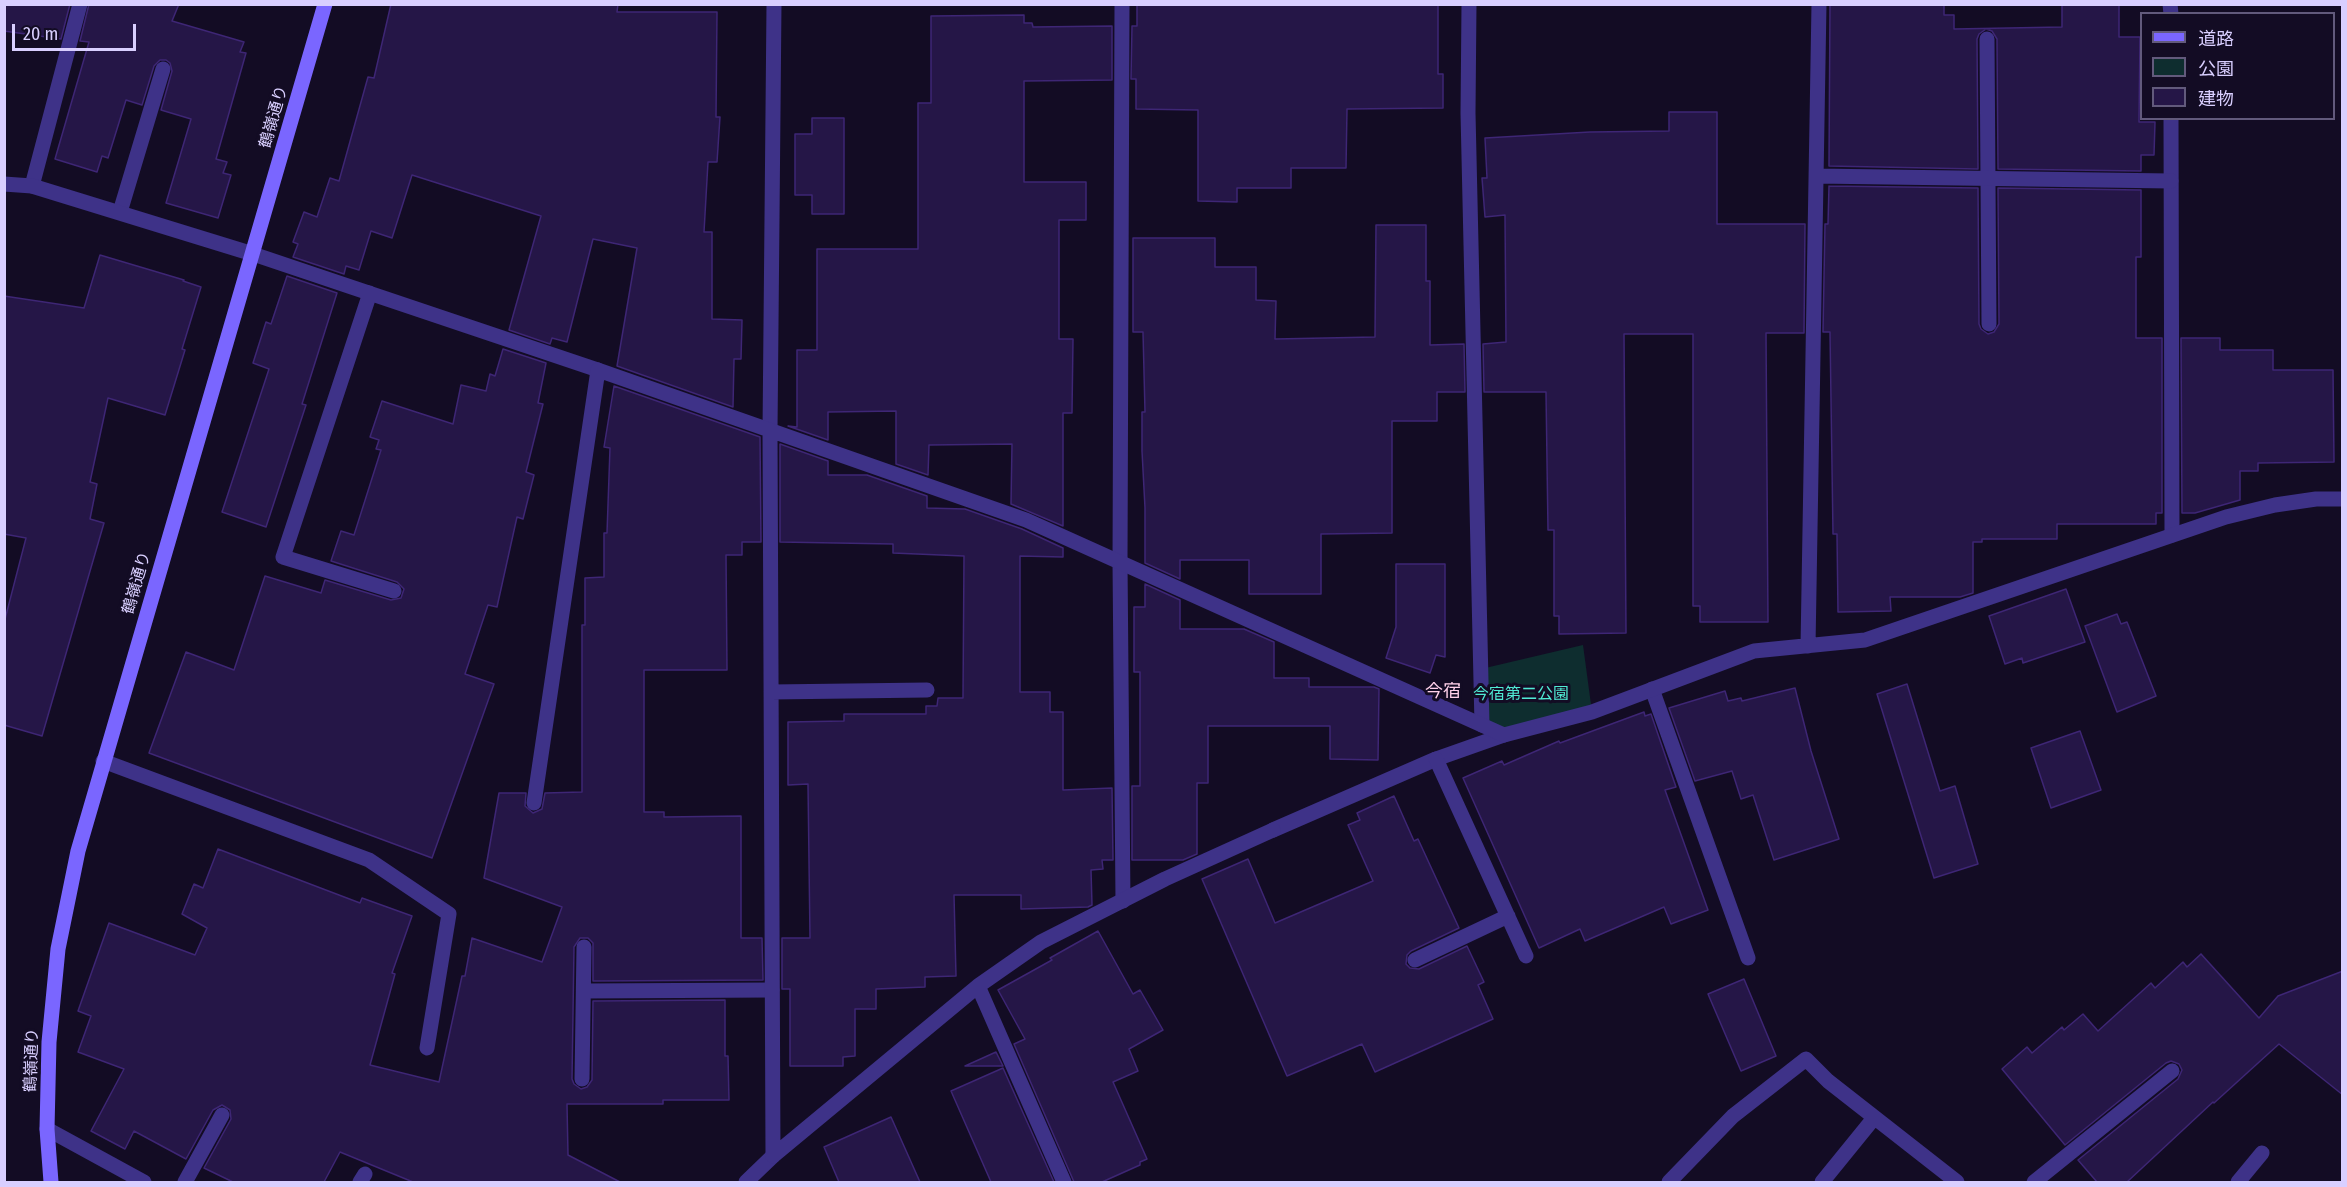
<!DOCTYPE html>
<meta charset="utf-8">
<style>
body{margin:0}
#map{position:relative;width:2347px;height:1187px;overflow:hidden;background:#130c24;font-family:"Fira Sans Condensed","Noto Sans JP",sans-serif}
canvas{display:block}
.frame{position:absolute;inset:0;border:6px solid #d9cfff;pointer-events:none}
.legend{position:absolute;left:2140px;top:12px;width:195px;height:108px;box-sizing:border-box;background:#130c24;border:2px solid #625a7c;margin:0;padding:8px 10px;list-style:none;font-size:18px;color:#d9cfff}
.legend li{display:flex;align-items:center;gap:12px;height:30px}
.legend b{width:30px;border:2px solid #625a7c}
.scale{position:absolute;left:12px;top:24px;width:124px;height:27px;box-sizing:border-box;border:3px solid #d9cfff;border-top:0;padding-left:8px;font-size:18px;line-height:21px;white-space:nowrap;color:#d9cfff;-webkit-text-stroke:4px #130c24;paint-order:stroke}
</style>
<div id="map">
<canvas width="2347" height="1187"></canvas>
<div class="frame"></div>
<ul class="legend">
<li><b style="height:8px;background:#7a66ff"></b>道路</li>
<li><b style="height:16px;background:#0e2d2f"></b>公園</li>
<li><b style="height:16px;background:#251647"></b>建物</li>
</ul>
<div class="scale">20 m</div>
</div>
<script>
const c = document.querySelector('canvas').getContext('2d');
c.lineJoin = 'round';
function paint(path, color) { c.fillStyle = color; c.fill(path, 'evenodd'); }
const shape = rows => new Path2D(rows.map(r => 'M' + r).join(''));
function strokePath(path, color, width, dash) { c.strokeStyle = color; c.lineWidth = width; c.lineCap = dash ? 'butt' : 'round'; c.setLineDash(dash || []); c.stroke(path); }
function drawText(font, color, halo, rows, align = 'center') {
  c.font = font + ' "Fira Sans Condensed","Noto Sans JP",sans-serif'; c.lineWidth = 6; c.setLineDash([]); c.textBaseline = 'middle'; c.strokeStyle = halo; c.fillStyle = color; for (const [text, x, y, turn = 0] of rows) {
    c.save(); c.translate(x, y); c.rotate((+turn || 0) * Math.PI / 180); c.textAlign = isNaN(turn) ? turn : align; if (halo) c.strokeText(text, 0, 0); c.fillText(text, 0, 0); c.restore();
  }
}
paint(shape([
 [1583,645,1592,712,1504,735,1482,725,1481,669]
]), '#0e2d2f');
const building = shape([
 [4,4,70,4,61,39,4,31,4,4],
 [89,4,179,4,172,21,244,42,240,52,246,53,216,159,227,162,223,173,231,175,218,218,166,203,191,119,161,110,172,71,170,63,166,60,160,60,154,66,142,105,126,100,108,158,102,156,97,172,55,159,89,42,80,41,89,4],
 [391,4,618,4,617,12,717,12,716,117,720,117,717,162,708,162,704,232,712,232,712,319,742,320,741,359,734,359,733,407,617,366,637,248,593,239,567,342,552,338,550,344,509,330,541,216,412,175,392,238,371,231,359,270,346,266,344,274,293,257,298,244,293,242,304,212,317,217,330,178,339,181,368,77,374,78,391,4],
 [1137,4,1438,4,1438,74,1443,74,1443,108,1347,109,1346,168,1291,168,1291,188,1237,188,1237,202,1198,201,1198,110,1136,109,1136,79,1131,79,1132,26,1137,26,1137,4],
 [1830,4,1944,4,1944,15,1954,15,1954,29,2062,27,2062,4,2119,4,2119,37,2140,37,2139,122,2155,122,2154,155,2141,155,2141,171,1998,169,1997,39,1992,31,1986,29,1979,34,1977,39,1978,169,1829,166,1830,4],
 [1024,15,1024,23,1032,23,1033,27,1112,26,1112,80,1024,81,1024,182,1086,182,1086,220,1059,220,1059,339,1073,339,1072,413,1063,413,1063,526,1011,504,1012,444,929,445,928,475,896,464,896,411,828,412,828,440,788,426,797,427,797,350,817,350,817,249,918,249,918,103,931,103,931,16,1024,15],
 [1669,112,1717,112,1717,224,1805,224,1804,333,1766,333,1768,622,1700,622,1700,606,1693,606,1693,334,1624,334,1626,633,1559,634,1559,616,1554,616,1554,530,1548,530,1546,392,1484,392,1483,344,1506,342,1505,215,1485,217,1482,178,1487,178,1485,138,1590,132,1669,131,1669,112],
 [812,118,844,118,844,214,812,214,812,195,795,195,795,134,812,134,812,118],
 [1829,186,1978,188,1979,324,1981,329,1988,334,1994,332,1999,324,1998,188,2141,190,2141,257,2136,257,2136,338,2162,338,2162,513,2156,513,2156,524,2057,524,2057,539,1982,539,1982,542,1973,542,1973,593,1960,597,1890,597,1891,611,1838,612,1837,534,1833,534,1830,332,1823,332,1825,224,1828,224,1829,186],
 [1376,225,1426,225,1426,281,1430,281,1430,345,1464,344,1465,392,1437,392,1437,421,1392,421,1392,533,1321,534,1321,594,1249,594,1249,560,1180,560,1180,579,1145,563,1145,508,1142,451,1142,412,1145,412,1143,332,1133,332,1133,238,1215,238,1215,267,1256,267,1256,300,1276,301,1275,339,1375,337,1376,225],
 [100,255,184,280,183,281,201,287,182,349,185,350,165,415,108,398,90,482,97,484,90,519,104,523,42,736,4,725,4,623,26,538,4,534,4,296,84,308,100,255],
 [287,276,337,293,302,404,306,405,266,527,222,512,269,369,253,363,266,322,271,324,287,276],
 [2181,338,2220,338,2220,350,2273,350,2273,370,2333,370,2334,462,2258,463,2258,471,2240,471,2240,500,2195,513,2182,513,2181,338],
 [503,349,546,363,538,403,543,404,526,472,534,475,523,519,517,517,497,607,488,605,465,674,494,684,432,858,149,753,186,652,234,670,265,576,321,593,325,580,391,600,401,598,404,589,397,582,331,561,341,531,354,535,381,450,376,449,379,440,370,437,382,401,453,424,461,385,486,391,490,374,495,376,503,349],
 [614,386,760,437,761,542,742,542,742,555,726,555,727,670,644,670,644,812,664,812,664,817,741,816,741,938,762,938,763,980,593,981,593,943,588,938,580,938,574,947,572,1079,574,1084,581,1089,587,1087,592,1080,593,1001,725,1000,725,1056,728,1056,729,1100,663,1100,663,1104,567,1104,568,1155,620,1182,413,1182,340,1152,324,1182,233,1182,204,1168,231,1119,230,1110,222,1105,213,1110,186,1159,134,1131,125,1149,91,1131,124,1069,78,1052,91,1016,78,1011,109,923,195,955,207,928,182,914,194,884,203,888,218,849,360,903,362,898,412,916,392,973,395,974,370,1065,439,1082,462,976,465,976,472,938,542,962,562,907,484,878,499,793,526,793,525,806,533,813,542,809,545,793,582,792,582,625,585,625,585,578,604,577,604,533,607,533,610,448,604,447,614,386],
 [780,444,828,461,828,475,867,475,927,496,927,508,965,509,1022,529,1063,548,1063,557,1020,556,1020,692,1050,692,1050,712,1063,712,1063,790,1112,788,1113,860,1102,860,1103,869,1091,870,1092,905,1088,907,1021,909,1021,895,954,895,956,976,925,977,925,987,876,989,876,1009,855,1009,855,1056,843,1057,843,1066,790,1066,790,989,782,989,782,938,810,938,808,784,788,785,788,722,844,721,844,714,926,714,926,706,937,706,938,698,963,698,964,556,893,553,893,544,780,542,780,444],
 [1396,564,1445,564,1445,657,1436,655,1430,673,1386,658,1396,627,1396,564],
 [1145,584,1180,600,1180,629,1244,629,1274,642,1274,678,1309,678,1309,687,1374,687,1379,689,1378,760,1330,759,1330,726,1208,726,1208,783,1197,783,1197,854,1183,860,1132,860,1132,786,1140,786,1140,672,1134,672,1134,607,1145,607,1145,584],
 [2066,589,2085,642,2023,663,2022,658,2005,664,1989,616,2066,589],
 [2117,614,2121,624,2127,622,2156,696,2117,712,2085,626,2117,614],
 [1907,684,1940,791,1955,786,1978,864,1934,878,1877,694,1907,684],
 [1795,688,1811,751,1839,839,1774,860,1753,795,1741,799,1732,771,1695,781,1669,708,1725,691,1728,701,1741,698,1742,701,1795,688],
 [1644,712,1645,716,1651,714,1676,787,1665,790,1708,910,1671,924,1664,907,1585,941,1580,929,1539,948,1463,778,1502,761,1504,765,1559,741,1560,743,1644,712],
 [2080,731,2101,790,2051,808,2031,748,2080,731],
 [1394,796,1414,841,1418,839,1459,928,1411,951,1407,955,1406,964,1410,968,1419,969,1467,946,1484,982,1478,985,1493,1019,1375,1072,1362,1044,1287,1076,1202,879,1248,859,1275,923,1373,881,1348,825,1360,820,1357,813,1394,796],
 [1098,931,1133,994,1140,990,1163,1030,1129,1049,1138,1071,1113,1082,1147,1159,1140,1162,1140,1165,1102,1182,1074,1182,1014,1044,1025,1039,998,990,1052,960,1050,958,1098,931],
 [2201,954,2259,1018,2278,996,2343,971,2343,1095,2279,1044,2214,1103,2213,1102,2127,1182,2097,1182,2078,1160,2178,1079,2182,1070,2179,1064,2171,1061,2166,1063,2065,1145,2002,1069,2027,1047,2032,1053,2062,1027,2064,1030,2083,1014,2098,1031,2151,983,2155,988,2183,962,2187,967,2201,954],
 [1744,979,1776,1056,1741,1071,1708,994,1744,979],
 [996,1052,1003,1066,965,1066,996,1052],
 [1003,1068,1054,1182,991,1182,951,1091,1003,1068],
 [891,1117,920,1182,839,1182,824,1147,891,1117]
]);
paint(building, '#251647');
strokePath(building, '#3e2675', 1.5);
strokePath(shape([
 [1122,4,1120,562,1123,901],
 [1469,4,1468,113,1482,725],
 [2170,4,2171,14],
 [1987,39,1989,324],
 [2171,118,2172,535],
 [32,186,80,4],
 [120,212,163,69],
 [253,254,598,370],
 [370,293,283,557,394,591],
 [770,431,774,4],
 [1652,689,1748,958],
 [1273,830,1436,759,1504,735],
 [584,991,772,990],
 [582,1079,584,947],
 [185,1182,222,1115],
 [360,1182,365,1174],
 [746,1182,773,1156],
 [1669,1182,1733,1116,1806,1059,1828,1081,1957,1182],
 [1822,1182,1874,1118],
 [2034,1182,2172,1071],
 [2238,1182,2262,1153]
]), '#3e3288', 15);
strokePath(shape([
 [1816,176,2171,181],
 [4,184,32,186,253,254],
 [770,431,773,1156],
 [1808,646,1819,4],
 [771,692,927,690],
 [1436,759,1526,956],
 [103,761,369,860,449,914,427,1048],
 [534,803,598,370,1026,520,1504,735,1592,712,1754,651,1865,640,2226,517,2275,505,2316,499,2342,499],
 [1415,960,1508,916],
 [978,986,1064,1182],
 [47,1129,144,1182],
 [773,1156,978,986,1041,942,1165,879,1273,830]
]), '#3e3288', 15);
strokePath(shape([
 [51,1182,47,1129,49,1042,58,949,78,851,325,4]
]), '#7a66ff', 15);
drawText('16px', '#d9cfff', '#130c24', [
 ["鶴嶺通り",274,117,-74],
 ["鶴嶺通り",137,583,-74],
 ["鶴嶺通り",32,1060,-88]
]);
drawText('16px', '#50ead4', '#130c24', [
 ["今宿第二公園",1521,695]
]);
drawText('18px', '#ffd1ea', '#130c24', [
 ["今宿",1443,692]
]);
</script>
